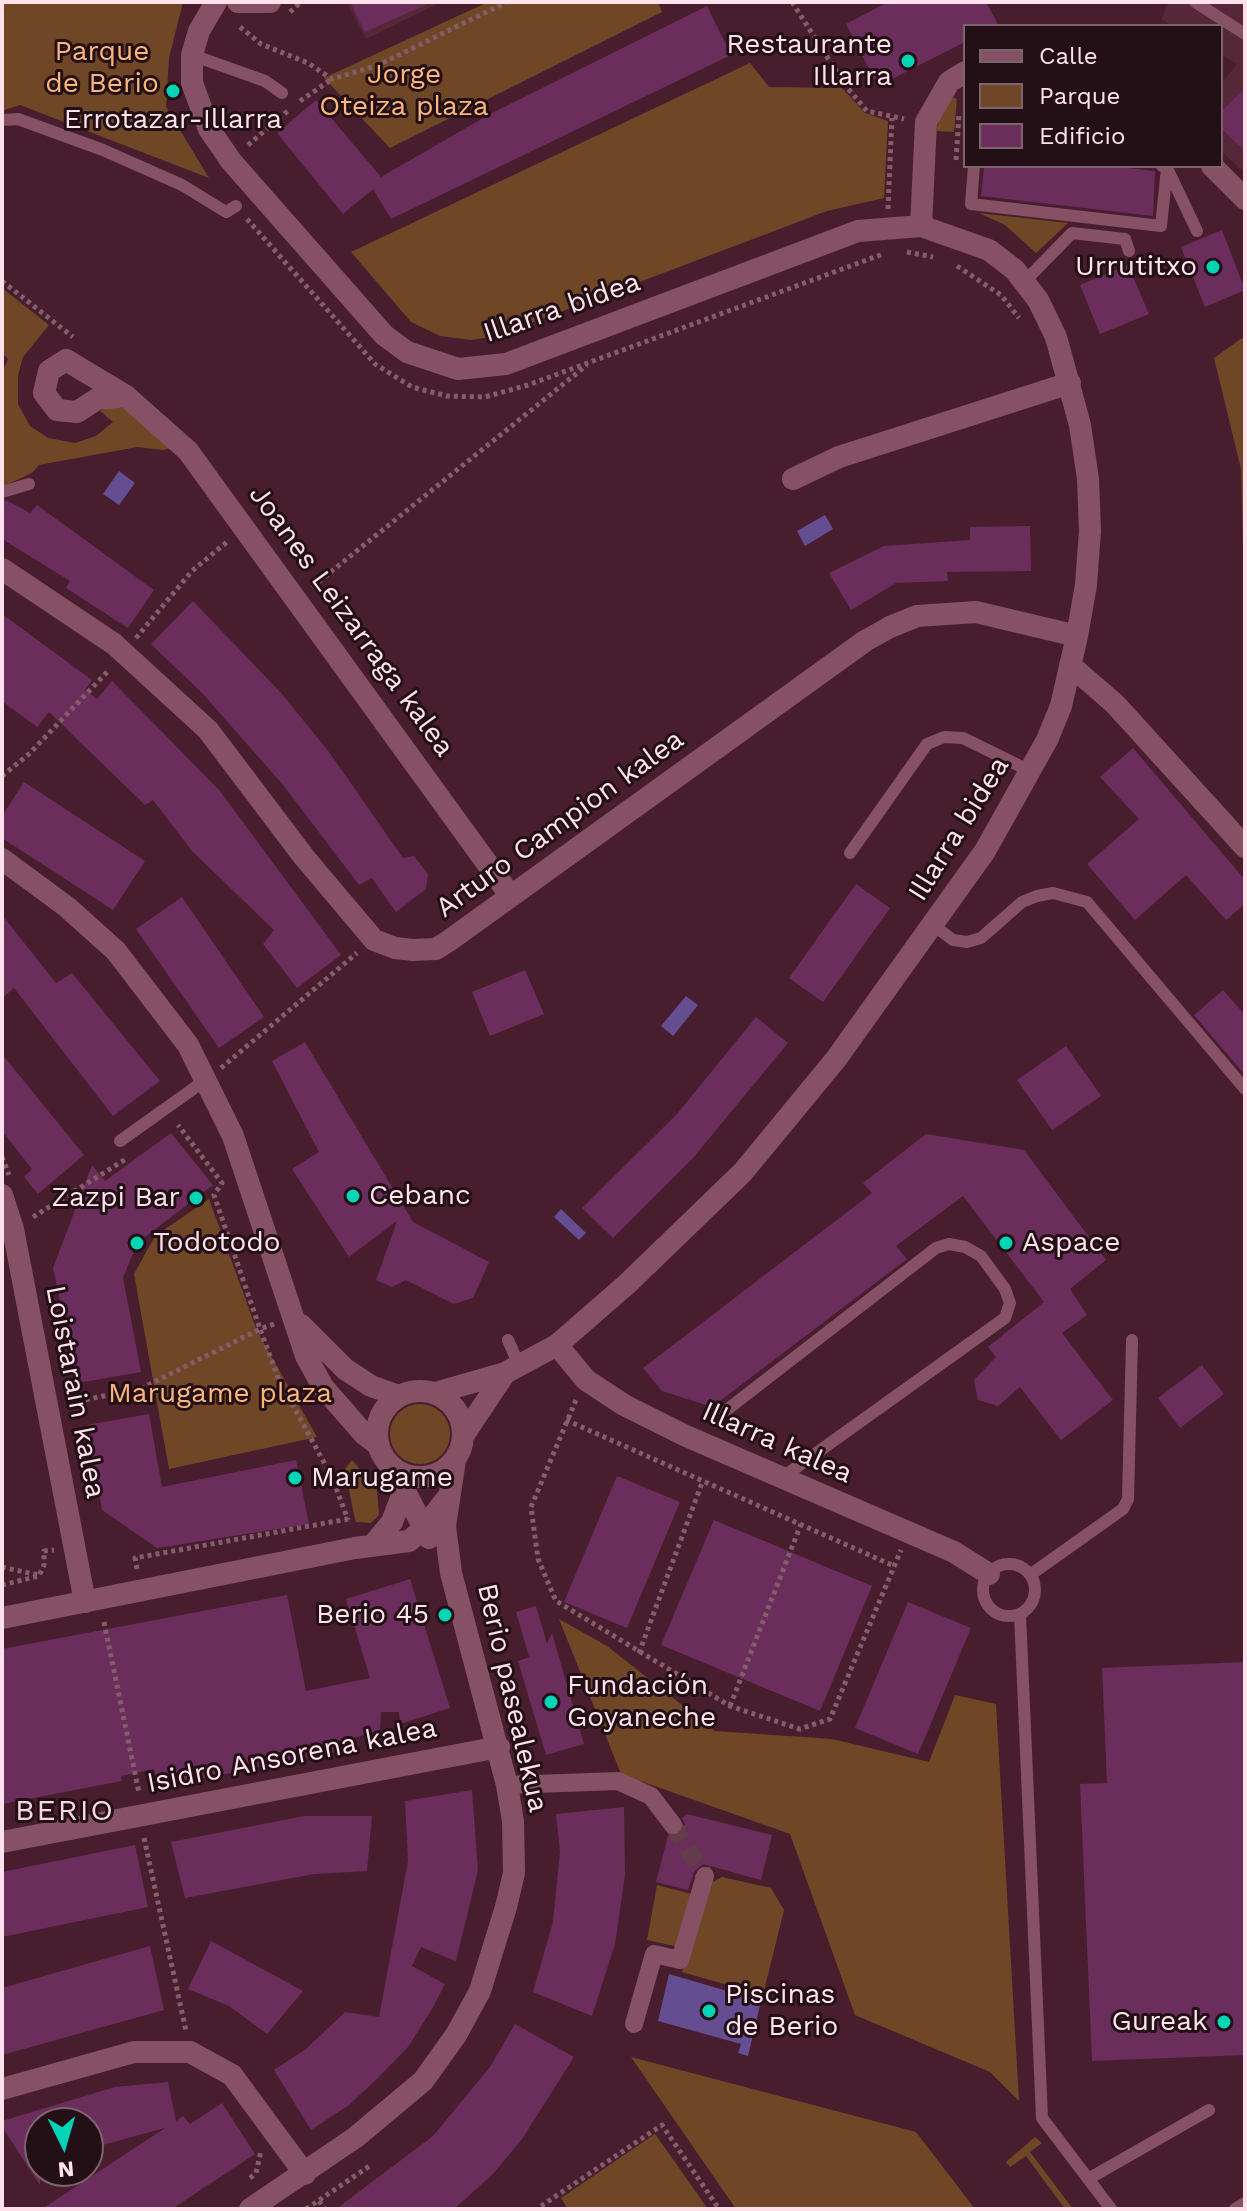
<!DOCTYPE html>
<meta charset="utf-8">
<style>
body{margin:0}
#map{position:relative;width:1247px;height:2211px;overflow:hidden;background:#481e2e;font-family:"Work Sans",sans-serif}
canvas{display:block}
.frame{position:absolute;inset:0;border:4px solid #ffe2eb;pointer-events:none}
.legend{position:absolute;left:963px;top:24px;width:260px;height:144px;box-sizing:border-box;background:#231016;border:2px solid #7b646b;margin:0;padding:10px 14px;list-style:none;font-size:24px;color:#ffe2eb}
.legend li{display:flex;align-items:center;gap:16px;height:40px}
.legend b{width:40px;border:2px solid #7b646b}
.north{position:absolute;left:24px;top:2107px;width:80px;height:80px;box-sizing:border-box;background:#231016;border:2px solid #7b646b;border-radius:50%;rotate:175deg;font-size:22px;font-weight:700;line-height:32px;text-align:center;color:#ffe2eb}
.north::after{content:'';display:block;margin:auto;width:28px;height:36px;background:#02d5b6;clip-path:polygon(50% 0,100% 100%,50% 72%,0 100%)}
</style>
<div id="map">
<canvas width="1247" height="2211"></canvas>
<div class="frame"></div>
<ul class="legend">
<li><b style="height:10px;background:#865164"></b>Calle</li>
<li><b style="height:22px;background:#704726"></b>Parque</li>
<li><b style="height:22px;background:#6b2d5c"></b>Edificio</li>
</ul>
<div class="north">N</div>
</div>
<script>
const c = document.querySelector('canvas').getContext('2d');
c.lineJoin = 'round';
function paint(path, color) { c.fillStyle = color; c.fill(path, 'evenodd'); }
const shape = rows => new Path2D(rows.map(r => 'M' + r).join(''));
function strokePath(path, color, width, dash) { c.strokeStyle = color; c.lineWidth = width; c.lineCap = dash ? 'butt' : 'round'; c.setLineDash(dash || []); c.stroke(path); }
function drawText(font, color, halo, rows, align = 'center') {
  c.font = font + ' "Work Sans",sans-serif'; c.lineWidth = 6; c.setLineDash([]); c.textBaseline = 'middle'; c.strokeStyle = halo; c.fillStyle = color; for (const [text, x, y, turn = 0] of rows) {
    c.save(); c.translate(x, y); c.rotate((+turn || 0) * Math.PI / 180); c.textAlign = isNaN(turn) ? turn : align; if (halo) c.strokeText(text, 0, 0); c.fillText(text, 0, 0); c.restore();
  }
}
paint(shape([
 [347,2,441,2,366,39],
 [1169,2,1245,2,1245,173,1221,151,1221,84,1237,64,1221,55,1221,26,1173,26,1161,19]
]), '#562639');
paint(shape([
 [2,2,183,2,169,58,166,107,209,178,20,105,2,111],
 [488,2,658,2,662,12,390,148,324,78],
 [750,63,769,87,842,88,865,113,888,121,884,198,827,211,497,336,471,340,440,336,411,322,351,252],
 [952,97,957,99,954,132,936,131,940,116],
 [979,213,1068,223,1036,253,1005,225],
 [2,288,49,325,23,357,18,375,18,404,30,426,48,438,75,443,96,436,113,422,100,411,113,406,124,408,172,447,164,450,137,447,39,465,32,473,2,487,2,373,8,359,2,353],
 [1245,336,1245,624,1241,469,1214,358],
 [209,1199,257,1331,317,1437,169,1469,134,1274,155,1236],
 '390 1434a30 30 0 1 1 60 0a30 30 0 1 1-60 0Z',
 [352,1460,377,1490,379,1515,371,1523,356,1522,354,1515,345,1469],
 [559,1619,607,1646,715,1731,832,1739,929,1762,955,1695,996,1704,1019,2101,990,2072,855,2015,790,1834,621,1774],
 [722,1877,771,1888,784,1910,763,1995,682,1972,705,1886],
 [657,1885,695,1895,679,1947,647,1940],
 [631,2057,916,2132,975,2209,736,2209],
 [655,2134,708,2209,568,2209,561,2198],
 [1035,2137,1042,2143,1030,2152,1073,2209,1065,2209,1026,2156,1010,2167,1006,2162]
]), '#704726');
paint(shape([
 [119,471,135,483,119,505,103,494],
 [825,515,833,529,805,546,797,531],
 [686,996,698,1005,673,1036,661,1026],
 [561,1209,586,1233,579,1240,554,1217],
 [669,1974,761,2001,748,2056,738,2053,741,2044,658,2021]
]), '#644d91');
paint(shape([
 [350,2,432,2,365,32],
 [888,2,986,2,999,26,965,26,965,42,878,86,846,24],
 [707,6,731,55,391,219,373,189,343,214,277,133,316,100,381,177,492,113],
 [1245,88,1245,151,1221,128,1221,112],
 [984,166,1109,166,1155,171,1153,216,981,196],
 [1222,230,1245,290,1205,307,1181,247],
 [1128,265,1149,314,1100,334,1080,285],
 [6,500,30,513,37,505,154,590,128,628,66,588,70,581,2,539,2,501],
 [1030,526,1031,571,947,572,948,581,896,583,851,610,829,573,884,546,970,540,970,527],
 [193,601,282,694,329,752,403,858,414,856,428,874,426,889,396,912,372,878,359,885,284,786,203,694,151,644],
 [2,614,92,680,85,690,97,699,112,681,220,791,341,955,297,988,263,944,274,930,192,851,153,800,145,805,49,712,37,727,2,701],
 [1133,748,1245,880,1245,904,1226,920,1186,875,1135,920,1087,864,1139,819,1100,777],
 [24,782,145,861,113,910,2,838,2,816],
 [856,884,890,908,823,1002,789,978],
 [182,897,264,1017,219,1048,136,929],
 [2,915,56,983,72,973,160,1081,113,1116,14,988,2,998],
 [525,970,544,1014,490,1036,472,992],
 [1223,990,1245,1015,1245,1075,1194,1015],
 [756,1017,788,1043,693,1158,613,1238,582,1208,677,1114],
 [305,1042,413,1222,489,1262,473,1298,454,1304,406,1280,392,1287,376,1280,397,1221,349,1257,292,1169,319,1152,272,1061],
 [1066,1046,1101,1096,1052,1130,1017,1080],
 [2,1054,84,1155,38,1194,24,1177,32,1169,2,1131],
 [171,1133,213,1185,137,1243,123,1278,141,1372,78,1383,53,1268,92,1165,105,1181],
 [926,1134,1024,1150,1106,1260,1070,1289,1087,1315,1062,1333,1113,1400,1061,1440,1020,1387,998,1406,978,1400,974,1380,996,1357,988,1347,1044,1302,963,1196,896,1246,907,1259,712,1407,662,1391,643,1368,872,1193,863,1183],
 [1202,1365,1224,1394,1180,1428,1158,1398],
 [149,1414,162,1487,296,1460,309,1524,157,1548,102,1510,87,1425],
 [617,1476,680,1502,627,1628,564,1602],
 [714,1520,872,1586,820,1711,661,1645],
 [410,1579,450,1708,400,1724,399,1712,381,1712,380,1730,351,1739,353,1749,158,1787,154,1769,121,1776,122,1781,2,1804,2,1649,287,1595,306,1691,370,1678,346,1599],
 [908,1602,971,1628,918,1754,855,1728],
 [536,1606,547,1644,552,1633,584,1744,546,1755,518,1661,529,1657,516,1612],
 [1245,1662,1245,2055,1092,2061,1080,1784,1107,1783,1102,1668],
 [472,1790,478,1870,456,1961,421,1947,412,1966,445,1984,432,2009,408,2047,378,2078,349,2105,311,2130,274,2070,306,2049,345,2012,379,2017,408,1861,405,1801],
 [624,1807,625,1875,615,1944,592,2016,533,1992,553,1922,560,1852,556,1814],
 [687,1814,772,1835,761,1880,703,1864,694,1872,688,1890,656,1882,668,1836,681,1834,685,1824,682,1818],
 [304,1816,372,1816,367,1871,314,1874,185,1898,171,1842],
 [135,1845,148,1907,2,1937,2,1872],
 [211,1941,303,1991,267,2034,229,2006,188,1989],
 [150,1946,164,2010,2,2055,2,1988],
 [515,2024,574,2057,522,2139,493,2174,454,2209,336,2209,433,2136,490,2067],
 [168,2082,176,2121,183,2116,190,2124,222,2103,255,2154,172,2209,42,2209,165,2128,88,2149,88,2123,40,2123,40,2185,2,2127,2,2121,115,2087]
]), '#6b2d5c');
strokePath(shape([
 [673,1825,705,1876]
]), '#633b4a', 18, [18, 9]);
strokePath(shape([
 [792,2,845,85,867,111,904,119],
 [290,12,301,2],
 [240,27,261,44,308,63,332,79,376,66,507,2],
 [300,101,332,79],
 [248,145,289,110],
 [956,160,959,114],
 [888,209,892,118],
 [247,219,375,364,412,387,447,396,485,397,528,385,883,254],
 [907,252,933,257],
 [957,266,1001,295,1019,318],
 [2,281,73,337],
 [312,587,587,365],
 [136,638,192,571,228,541],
 [2,776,29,754,109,670],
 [221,1068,357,953],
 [2,1157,9,1175],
 [33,1217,126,1159],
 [274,1324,260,1329,279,1380,332,1477,348,1520],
 [576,1400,531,1507,538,1559,556,1601,730,1706,800,1729,830,1719,901,1550],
 [70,1403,142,1388,260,1329,214,1195,222,1183,178,1125],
 [566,1420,894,1566],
 [2,1567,38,1575],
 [137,1569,135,1558,348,1519],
 [2,1585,39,1576,44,1565,44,1551,54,1550],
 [104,1622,139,1793],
 [639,1653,702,1483],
 [730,1706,801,1524],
 [144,1838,186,2031],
 [250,2178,256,2173,261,2151],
 [319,2201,325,2209],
 [541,2206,662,2125,719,2209],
 [306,2209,371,2165]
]), '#835d6a', 5, [4, 4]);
strokePath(shape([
 [1195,2,1245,34],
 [192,55,265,81,282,93],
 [2,120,18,119,103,150,182,185,226,212,236,206],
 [974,166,971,204,1161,226,1167,168,1162,166],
 [1167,168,1197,231],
 [1024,282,1072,233,1125,239,1129,251],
 [2,492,29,484],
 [850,853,927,744,944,737,963,738,1032,772],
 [933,925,953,940,967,942,981,938,1022,902,1037,896,1053,893,1087,902,1245,1089],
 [120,1141,207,1079],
 [508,1340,519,1365],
 [724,1412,936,1248,949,1244,965,1247,981,1256,1005,1289,1010,1303,1005,1318,783,1477],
 '983 1590a26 26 0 1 1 52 0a26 26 0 1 1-52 0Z',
 [1030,1575,1123,1509,1128,1499,1132,1340],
 [1020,1614,1042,2118,1111,2209],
 [1088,2179,1209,2110],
 [1235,2209,1245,2203]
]), '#865164', 12);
strokePath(shape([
 [507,1785,618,1781,651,1796,673,1825],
 [634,2024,654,1954,680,1960,705,1876]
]), '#865164', 18);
strokePath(shape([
 [216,2,199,31,192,55,192,83,209,129,231,161,384,335,407,352,458,369,506,364,858,231,921,226,989,250,1015,270,1038,300,1056,337,1080,425,1088,479,1090,531,1086,585,1077,636,1061,706,1047,740,985,851,836,1059,743,1172,627,1284,557,1345,505,1373,435,1393],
 [238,2,270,2],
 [1212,166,1245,199],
 [921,226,926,122,949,82,965,72],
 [126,396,97,399,77,412,57,410,44,393,49,371,66,360,126,396,188,451,510,895],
 [793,479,839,457,1070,383],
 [2,569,114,644,208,730,304,857,374,940,395,948,413,950,436,949,450,940,865,641,890,627,917,616,976,612,1077,636],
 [1070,665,1115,704,1245,847],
 [2,859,67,907,116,951,188,1045,233,1136,306,1356,323,1387,364,1434,377,1444],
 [2,1195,13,1229,85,1602],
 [301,1325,345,1369,371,1386,399,1396],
 [557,1345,586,1380,624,1405,686,1436,954,1552,989,1574],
 '377 1434a43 43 0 1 1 86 0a43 43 0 1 1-86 0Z',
 [463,1436,505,1373],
 [393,1468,429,1538],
 [373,1545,392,1522,405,1488],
 [2,1618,355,1548,409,1541,423,1529,448,1497],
 [2,1842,499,1747],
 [2,2089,134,2052,190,2052,232,2075,305,2174],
 [250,2209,356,2137,423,2081,456,2035,480,1991,506,1907,514,1873,513,1821,507,1785,451,1573,445,1526,455,1460]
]), '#865164', 22);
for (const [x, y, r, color] of [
 [908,61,8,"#02d5b6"],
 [173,91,8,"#02d5b6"],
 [1213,267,8,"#02d5b6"],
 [353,1196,8,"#02d5b6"],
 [196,1198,8,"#02d5b6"],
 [137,1243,8,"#02d5b6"],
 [1006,1243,8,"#02d5b6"],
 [295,1478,8,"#02d5b6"],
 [445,1615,8,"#02d5b6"],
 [551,1702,8,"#02d5b6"],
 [709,2011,8,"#02d5b6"],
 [1224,2022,8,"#02d5b6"]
]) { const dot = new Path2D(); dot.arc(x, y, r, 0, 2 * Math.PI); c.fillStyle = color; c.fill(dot); strokePath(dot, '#231016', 3); }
drawText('28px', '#ffe2eb', '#231016', [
 ["Restaurante",892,45,"right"],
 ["Illarra",892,77,"right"],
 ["Errotazar-Illarra",173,120,"center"],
 ["Urrutitxo",1197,267,"right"],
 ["Cebanc",369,1196],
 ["Zazpi Bar",180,1198,"right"],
 ["Todotodo",153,1243],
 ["Aspace",1022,1243],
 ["Marugame",311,1478],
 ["Berio 45",429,1615,"right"],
 ["Fundación",567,1686],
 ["Goyaneche",567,1718],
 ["Piscinas",725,1995],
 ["de Berio",725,2027],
 ["Gureak",1208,2022,"right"]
], 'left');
drawText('28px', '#fdb57e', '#231016', [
 ["Parque",102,52],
 ["de Berio",102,84],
 ["Jorge",404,75],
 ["Oteiza plaza",404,107],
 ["Marugame plaza",220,1394]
]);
drawText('28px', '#ffe2eb', '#231016', [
 ["Illarra bidea",562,308,-19],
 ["Joanes Leizarraga kalea",351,621,54],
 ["Arturo Campion kalea",560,824,-36],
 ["Illarra bidea",959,829,-58],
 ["Loistarain kalea",75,1392,79],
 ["Illarra kalea",777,1443,24],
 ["Berio pasealekua",512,1698,77],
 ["Isidro Ansorena kalea",292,1756,-11]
]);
c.letterSpacing = '2px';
drawText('30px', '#f8d6e0', '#231016', [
 ["BERIO",65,1811]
]);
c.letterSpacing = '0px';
</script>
